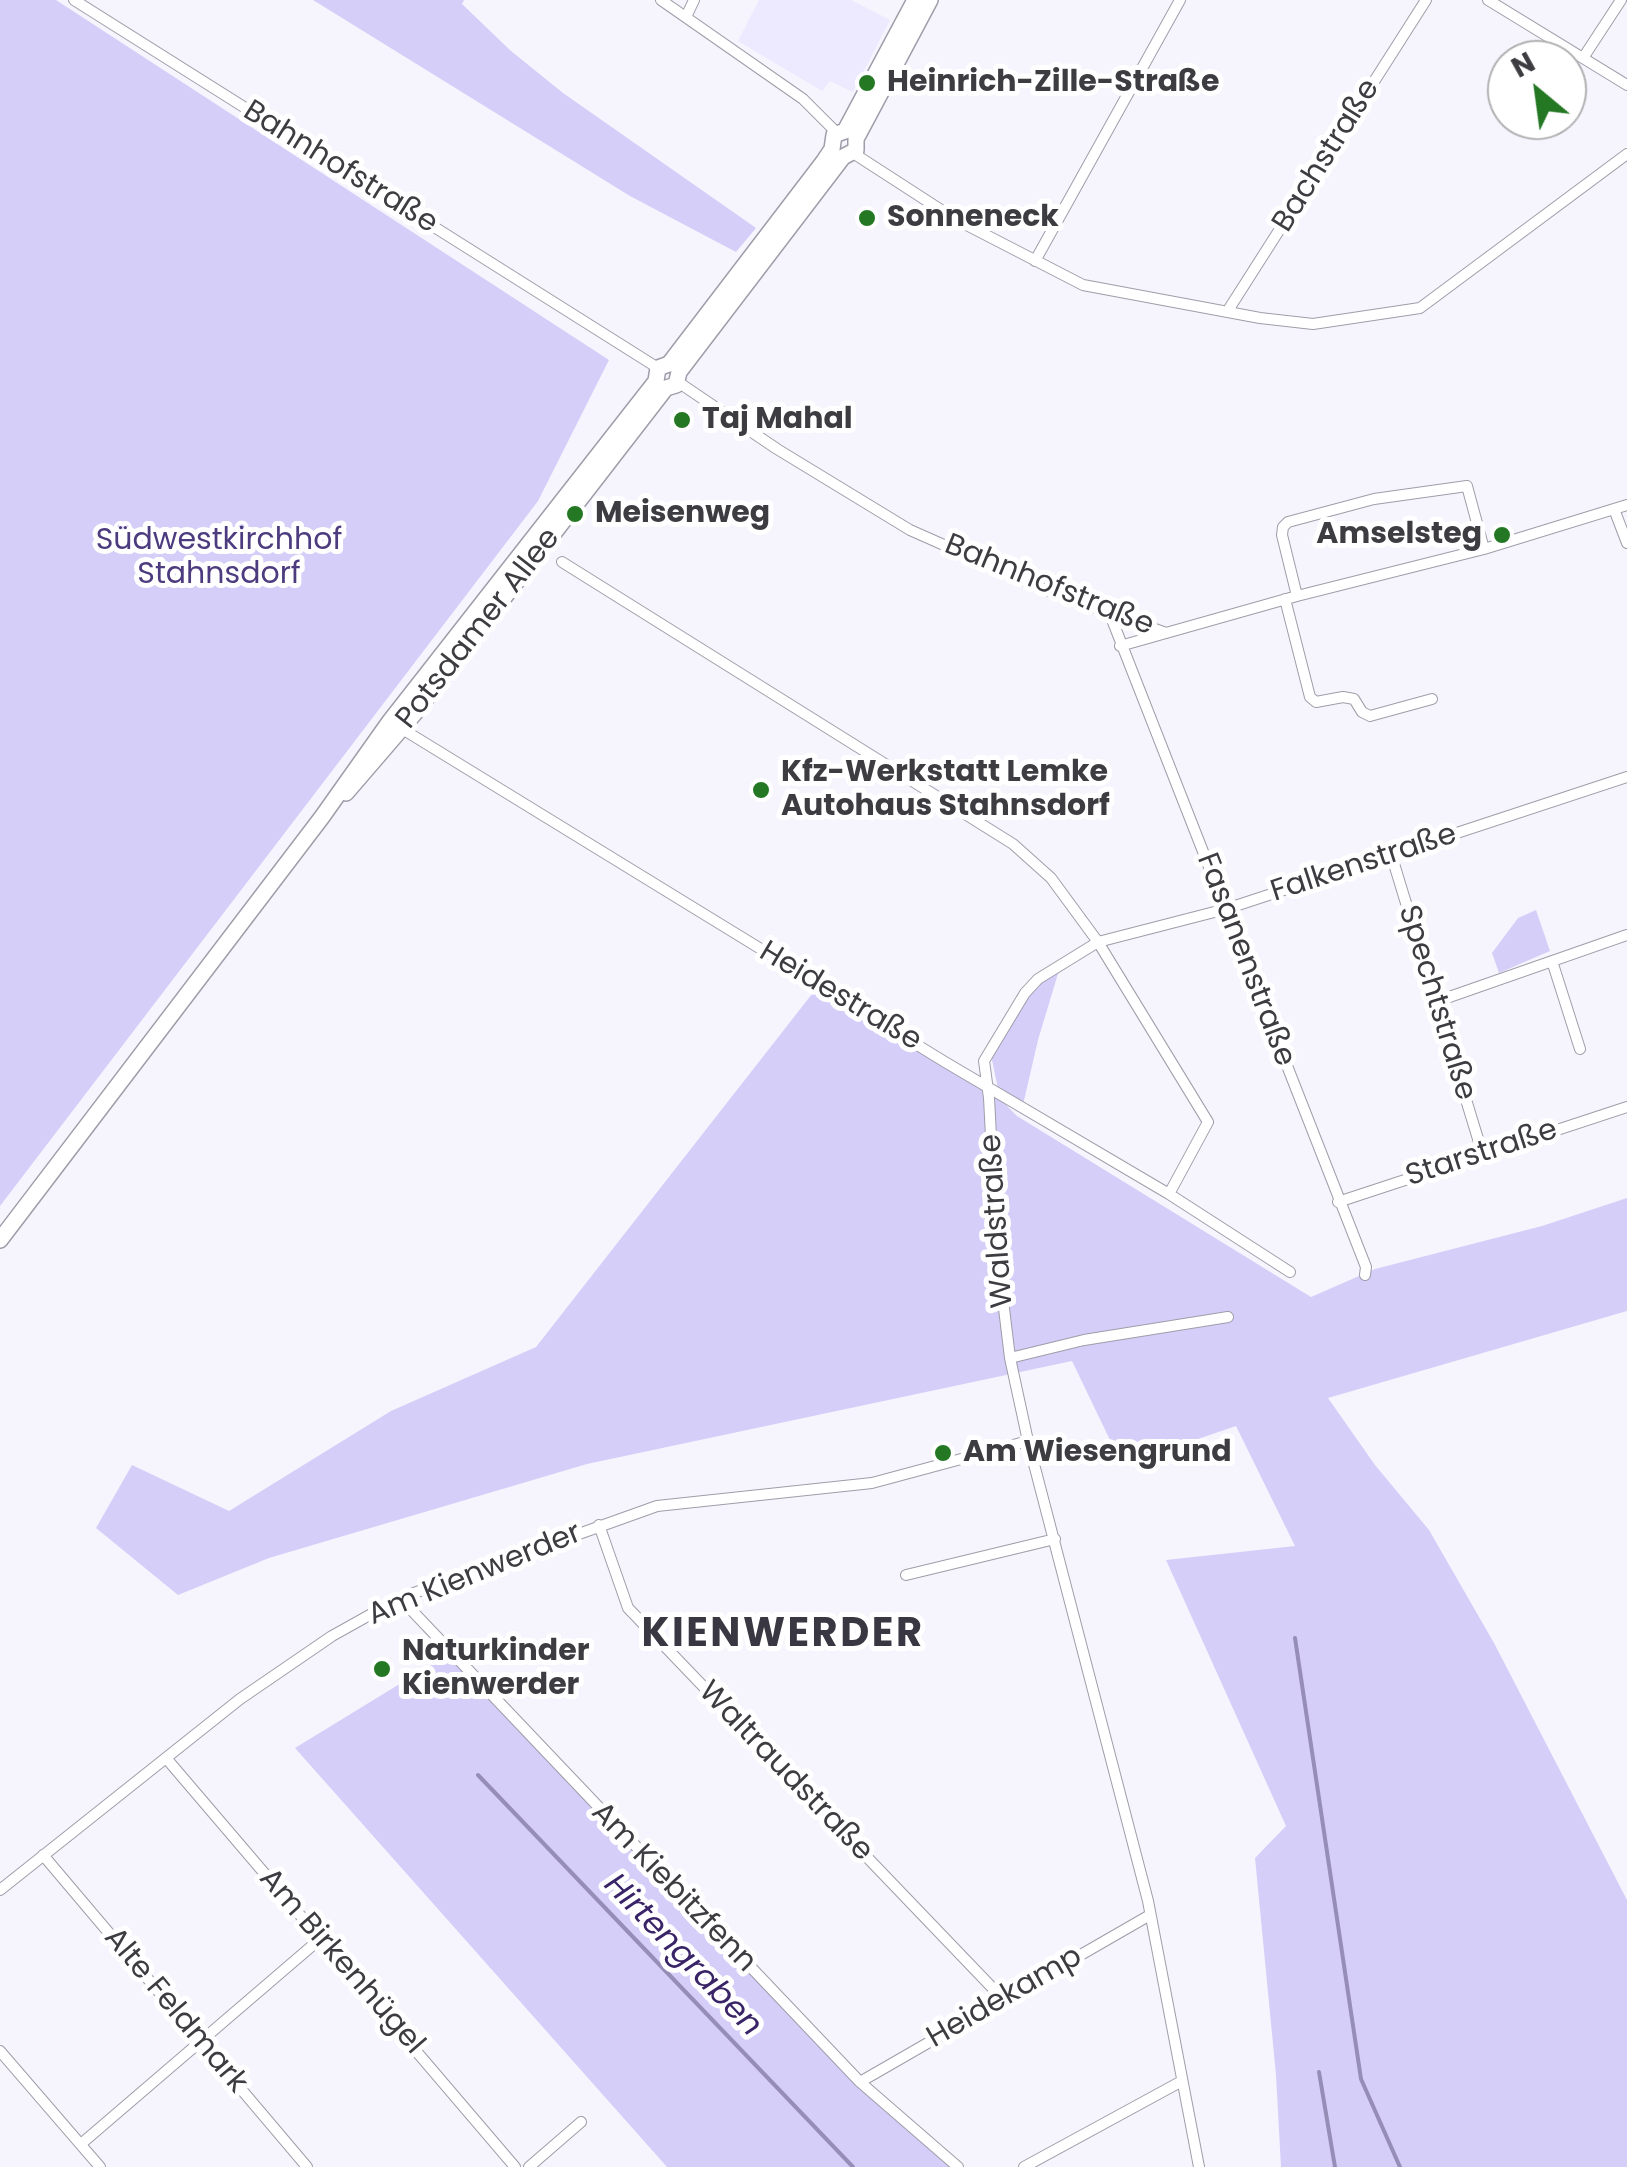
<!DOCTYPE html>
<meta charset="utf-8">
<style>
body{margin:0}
#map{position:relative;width:1627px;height:2167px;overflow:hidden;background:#f6f5fd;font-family:Poppins,sans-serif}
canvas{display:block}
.north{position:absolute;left:1487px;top:40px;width:100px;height:100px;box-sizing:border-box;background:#fff;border:2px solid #b1b1b3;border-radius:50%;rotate:331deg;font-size:28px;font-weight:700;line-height:40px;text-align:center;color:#3d3c41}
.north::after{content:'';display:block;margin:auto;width:35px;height:45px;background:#247824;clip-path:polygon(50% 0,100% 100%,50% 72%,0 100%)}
</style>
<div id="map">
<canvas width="1627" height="2167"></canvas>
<div class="north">N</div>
</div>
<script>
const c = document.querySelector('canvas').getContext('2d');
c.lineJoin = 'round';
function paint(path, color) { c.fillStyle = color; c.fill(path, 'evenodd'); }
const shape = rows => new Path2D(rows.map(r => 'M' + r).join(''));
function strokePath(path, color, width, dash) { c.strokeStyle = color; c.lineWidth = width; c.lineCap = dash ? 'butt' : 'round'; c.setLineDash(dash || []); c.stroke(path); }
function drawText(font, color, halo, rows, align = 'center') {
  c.font = font + ' Poppins,sans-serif'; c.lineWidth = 10; c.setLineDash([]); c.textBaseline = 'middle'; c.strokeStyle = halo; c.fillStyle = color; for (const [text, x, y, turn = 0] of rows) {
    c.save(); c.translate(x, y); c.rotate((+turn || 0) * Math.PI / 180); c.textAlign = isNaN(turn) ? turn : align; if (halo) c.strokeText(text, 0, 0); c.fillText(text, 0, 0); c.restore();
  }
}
paint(shape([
 [759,0,851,0,890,20,853,92,830,81,822,91,738,41]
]), '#ede9fe');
paint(shape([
 [0,0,56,0,609,360,538,501,0,1206],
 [313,0,464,0,462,4,511,51,563,93,756,228,736,252,630,196],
 [1536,910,1550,951,1499,973,1492,953,1518,918],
 [1060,967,1038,1040,1023,1105,998,1089,991,1055,1027,994],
 [819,985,985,1084,1017,1116,1311,1297,1375,1269,1542,1226,1627,1198,1627,1311,1328,1398,1375,1465,1429,1530,1494,1643,1627,1900,1627,2167,1281,2167,1276,2075,1255,1858,1286,1826,1166,1560,1295,1546,1236,1426,1122,1465,1072,1361,587,1464,269,1558,178,1595,96,1528,132,1465,229,1511,391,1411,536,1347],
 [447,1655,858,2085,952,2167,667,2167,295,1748]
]), '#d5cef9');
strokePath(shape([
 [1295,1638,1361,2079,1400,2167],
 [478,1775,853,2167],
 [1319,2072,1335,2167]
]), '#968eb7', 4);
const street = shape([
 [74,0,658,368],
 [661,0,803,99,837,133],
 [1488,0,1627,85],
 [686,17,694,0],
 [1583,58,1621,0],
 [853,153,955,219,1083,285,1260,318,1313,324,1420,308,1627,154],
 [1035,261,1180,0],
 [1227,312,1426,0],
 [678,382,777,449,910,530,1041,588,1166,633],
 [1614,509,1627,543],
 [562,562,1013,844,1051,878,1098,942,1208,1122,1169,1194],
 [1297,596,1282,535,1283,527,1288,522,1374,499,1467,486,1484,549],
 [1285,599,1310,697,1316,702,1343,697,1354,699,1362,712,1370,716,1432,699],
 [1109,612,1366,1267,1365,1275],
 [1120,646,1297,596,1484,549,1627,505],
 [399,727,945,1062,1169,1194,1290,1272],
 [1391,854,1482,1152],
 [1552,961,1580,1049],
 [1435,1002,1627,935],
 [1338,1202,1627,1107],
 [1010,1358,1084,1340,1228,1317],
 [599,1525,628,1608,1004,2000],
 [906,1575,1055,1539],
 [400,1598,860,2082,958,2167],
 [166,1758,515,2167],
 [43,1855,307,2167],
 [0,1890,240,1699,332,1636,400,1598,657,1506,872,1483,1028,1441],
 [0,2051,100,2167],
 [860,2082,1150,1915],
 [81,2144,320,1939],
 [529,2167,581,2122],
 [1024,2167,1182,2081],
 [1199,2167,1148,1901,1028,1441,1010,1358,997,1251,989,1098,984,1061,1025,993,1038,979,1098,942,1226,909,1627,777]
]);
const secondary = shape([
 [845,131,915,0],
 [843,157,856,150,856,139,930,0],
 [679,372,843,157],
 [346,793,414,714,666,388,676,385,679,372],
 [0,1240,322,817,390,721,656,381,658,368,669,364,824,161,832,149,834,135,845,131]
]);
strokePath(street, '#9f9da9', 12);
strokePath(secondary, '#9f9da9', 18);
strokePath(street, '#fff', 10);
strokePath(secondary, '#fff', 15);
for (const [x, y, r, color] of [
 [867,83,10,"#247824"],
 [867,218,10,"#247824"],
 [682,420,10,"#247824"],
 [575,514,10,"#247824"],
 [1502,535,10,"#247824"],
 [761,790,10,"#247824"],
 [943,1453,10,"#247824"],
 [382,1669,10,"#247824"]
]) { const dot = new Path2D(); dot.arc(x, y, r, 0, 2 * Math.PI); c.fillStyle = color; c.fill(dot); strokePath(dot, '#fff', 4); }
drawText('bold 30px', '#3d3c41', '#fff', [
 ["Heinrich-Zille-Straße",887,83],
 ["Sonneneck",887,218],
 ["Taj Mahal",702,420],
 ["Meisenweg",595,514],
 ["Amselsteg",1482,535,"right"],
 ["Kfz-Werkstatt Lemke",781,773],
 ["Autohaus Stahnsdorf",781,807],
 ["Am Wiesengrund",963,1453],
 ["Naturkinder",402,1652],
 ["Kienwerder",402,1686]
], 'left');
drawText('30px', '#3d3c41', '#fff', [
 ["Bachstraße",1327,156,-58],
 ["Bahnhofstraße",340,168,32],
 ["Bahnhofstraße",1049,586,22],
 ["Potsdamer Allee",479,629,-52],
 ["Falkenstraße",1364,864,-18],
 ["Fasanenstraße",1245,960,69],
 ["Heidestraße",840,997,31],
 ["Spechtstraße",1436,1003,73],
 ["Starstraße",1482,1154,-18],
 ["Waldstraße",998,1221,-94],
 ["Am Kienwerder",475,1575,-22],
 ["Waltraudstraße",785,1772,46],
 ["Am Kiebitzfenn",673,1888,46],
 ["Am Birkenhügel",341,1962,49],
 ["Heidekamp",1005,1998,-30],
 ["Alte Feldmark",175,2011,50]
]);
drawText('30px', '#4d3b7f', '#fff', [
 ["Südwestkirchhof",219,541],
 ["Stahnsdorf",219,575]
]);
drawText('italic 32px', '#382466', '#fff', [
 ["Hirtengraben",682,1956,46]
]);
c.letterSpacing = '2.5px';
drawText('bold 40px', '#393742', '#fff', [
 ["KIENWERDER",783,1636]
]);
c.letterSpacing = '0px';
</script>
